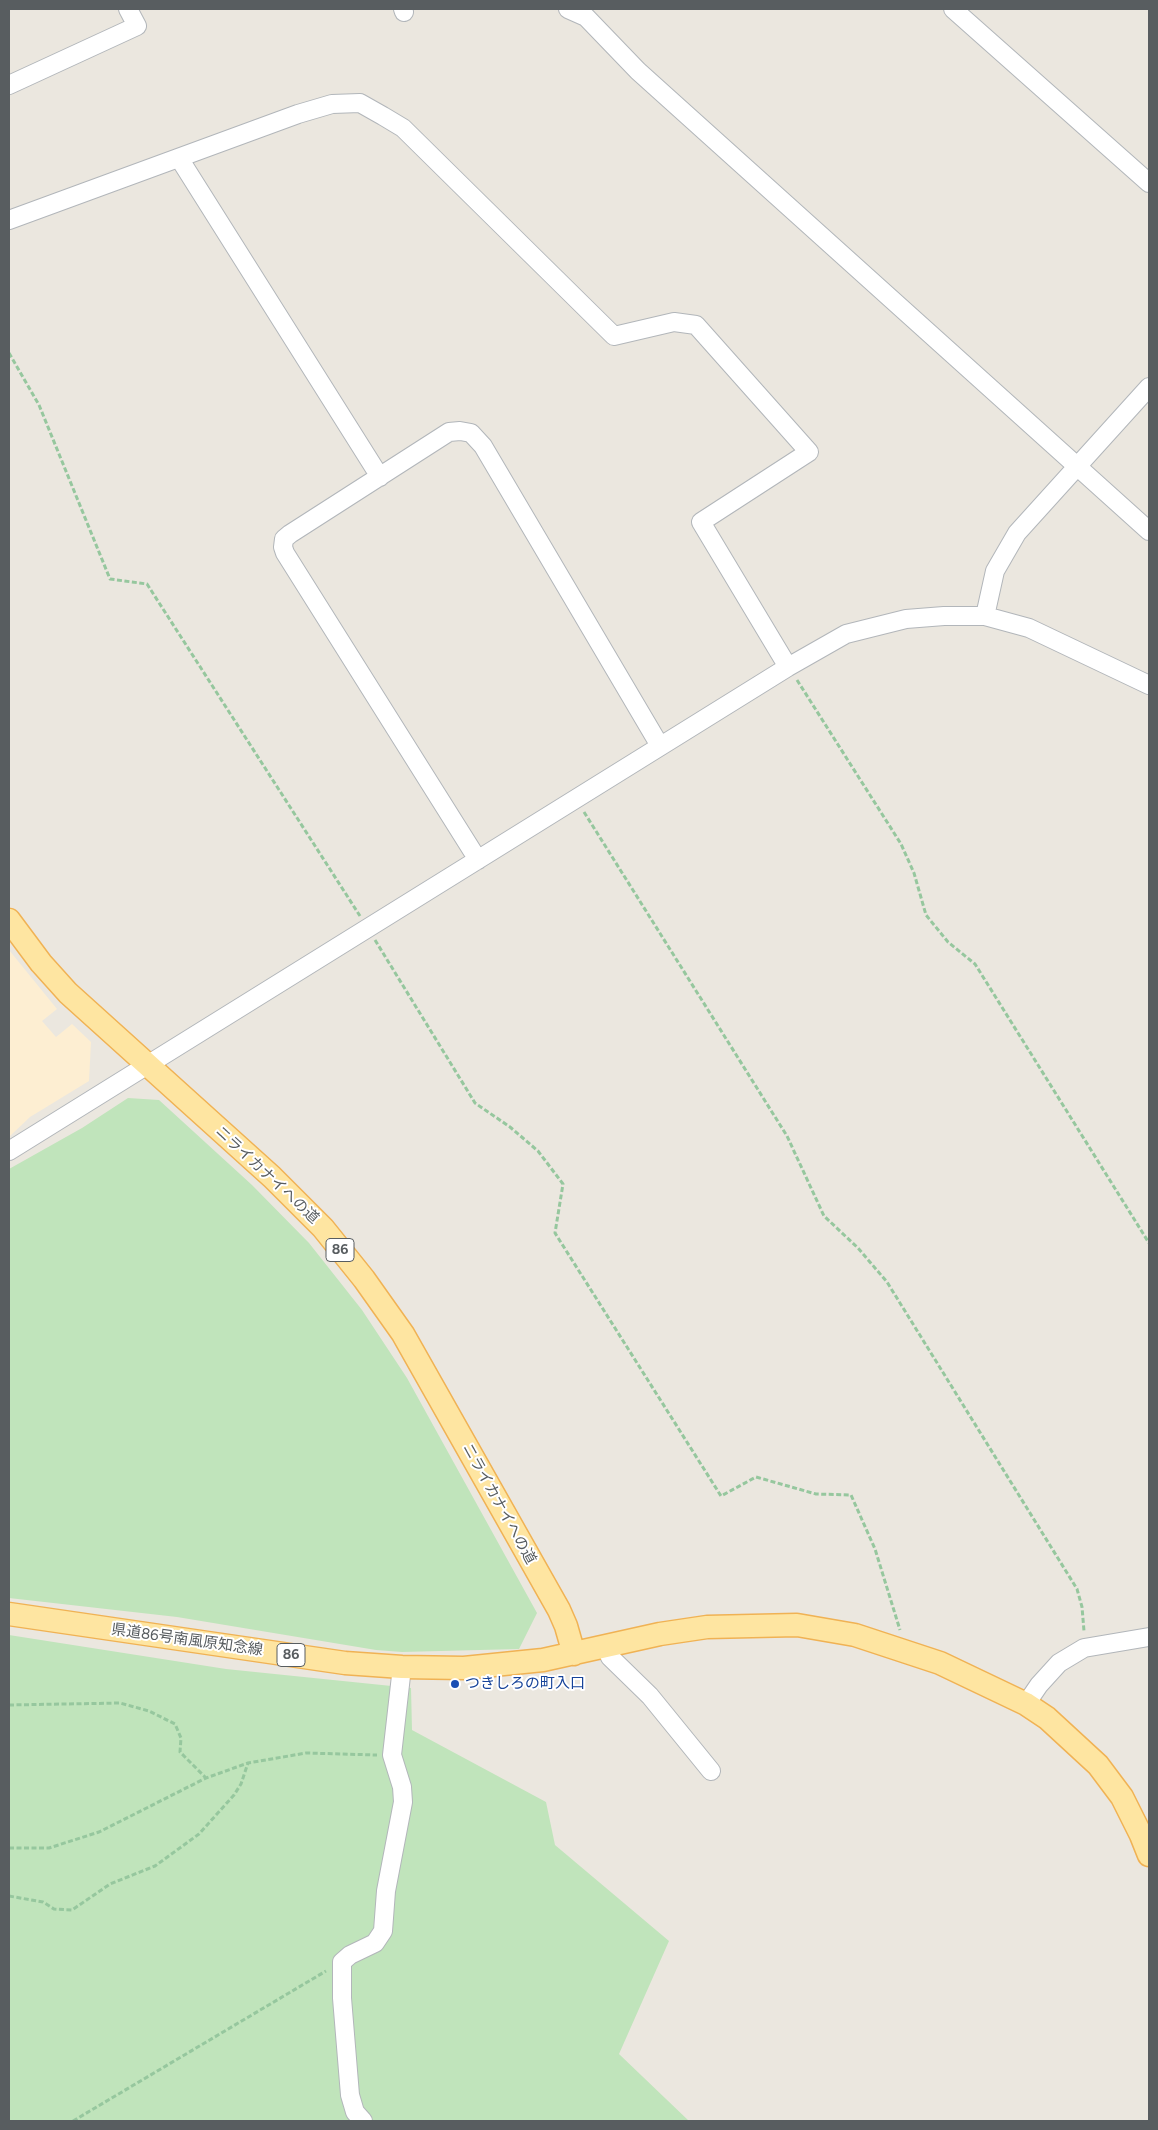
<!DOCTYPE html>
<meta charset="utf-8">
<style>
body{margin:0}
#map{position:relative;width:1158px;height:2130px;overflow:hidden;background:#ebe7df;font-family:Figtree,sans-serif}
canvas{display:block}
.frame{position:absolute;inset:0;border:10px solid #585d60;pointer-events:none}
</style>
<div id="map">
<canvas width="1158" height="2130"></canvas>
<div class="frame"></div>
</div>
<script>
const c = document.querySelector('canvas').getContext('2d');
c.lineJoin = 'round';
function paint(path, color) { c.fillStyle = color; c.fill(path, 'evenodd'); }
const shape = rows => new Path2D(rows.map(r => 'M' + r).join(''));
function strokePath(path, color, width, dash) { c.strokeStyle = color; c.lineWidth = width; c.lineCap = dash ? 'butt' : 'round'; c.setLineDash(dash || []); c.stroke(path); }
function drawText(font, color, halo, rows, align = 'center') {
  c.font = font + ' Figtree,"Noto Sans JP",sans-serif'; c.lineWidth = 4; c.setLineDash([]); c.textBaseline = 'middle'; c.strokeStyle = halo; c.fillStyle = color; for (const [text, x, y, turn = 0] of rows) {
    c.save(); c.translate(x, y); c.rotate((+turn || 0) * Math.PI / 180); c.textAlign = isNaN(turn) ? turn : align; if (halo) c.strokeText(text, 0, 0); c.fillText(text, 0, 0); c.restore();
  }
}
paint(shape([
 [9,950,57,1009,42,1021,56,1037,72,1024,91,1042,89,1081,30,1117,9,1137]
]), '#fdeed2');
paint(shape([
 [128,1098,159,1100,252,1185,309,1243,362,1310,407,1378,537,1613,519,1649,402,1652,376,1650,177,1617,9,1598,9,1169,82,1128],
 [9,1635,226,1669,411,1688,412,1730,546,1802,555,1845,669,1941,619,2054,689,2121,9,2121]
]), '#c0e4bb');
const minor = shape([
 [403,9,404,12],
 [568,9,586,17,638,71,1149,531],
 [953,9,1149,183],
 [9,85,137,26,128,9],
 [179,158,380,477],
 [9,220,298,114,332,104,360,103,383,116,403,128,614,336,674,322,696,325,809,452,701,522,788,667],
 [985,616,995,571,1017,533,1149,387],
 [478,860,285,553,283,547,284,539,290,534,449,432,460,431,471,433,483,446,660,746],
 [9,1151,788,667,846,634,906,619,944,616,985,616,1029,628,1149,685],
 [605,1646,610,1657,650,1696,711,1771],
 [1026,1704,1039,1685,1059,1663,1084,1648,1149,1637],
 [363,2121,355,2112,350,2095,342,1998,342,1962,350,1955,375,1943,383,1931,386,1891,403,1802,402,1787,392,1755,402,1667]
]);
const major = shape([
 [9,920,41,963,68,993,272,1177,323,1228,364,1279,403,1334,559,1610,566,1626,574,1654],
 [9,1614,345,1663,402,1667,464,1668,543,1660,660,1634,707,1627,797,1625,855,1635,940,1663,1026,1704,1047,1718,1098,1765,1122,1797,1141,1835,1149,1855]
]);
strokePath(minor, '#b2b6ba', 20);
strokePath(major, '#f0b254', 25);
strokePath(shape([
 [9,353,39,405,110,579,147,584,360,916],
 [797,680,901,844,914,873,926,915,948,942,975,964,1149,1243],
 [584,812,787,1136,824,1216,858,1248,887,1282,1077,1589,1082,1607,1084,1631],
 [375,940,475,1103,510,1127,538,1151,563,1184,555,1233,721,1496,756,1477,816,1494,851,1495,875,1549,900,1630],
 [9,1705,120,1703,149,1711,175,1724,181,1738,180,1752,206,1778],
 [9,1848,49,1848,99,1832,206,1778,248,1763,306,1753,377,1755],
 [9,1896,43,1902,54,1909,72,1910,110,1884,155,1866,199,1834,234,1795,241,1784,248,1763],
 [73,2121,326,1971]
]), '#96c79e', 3, [5, 2.5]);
strokePath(minor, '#fff', 18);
strokePath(major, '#fee5a1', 22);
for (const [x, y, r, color] of [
 [455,1684,5,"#1a4fb4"]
]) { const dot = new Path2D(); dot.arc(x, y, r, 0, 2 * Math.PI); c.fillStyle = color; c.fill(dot); strokePath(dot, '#fff', 2); }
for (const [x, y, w] of [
 [340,1250,28],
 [291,1655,28]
]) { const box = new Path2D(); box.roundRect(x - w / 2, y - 11.5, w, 23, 4); c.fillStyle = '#fff'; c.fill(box); strokePath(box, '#585d60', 1); }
drawText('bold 14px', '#585d60', null, [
 ["86",340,1250],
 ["86",291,1655]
]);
drawText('15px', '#585d60', '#fff', [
 ["ニライカナイへの道",267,1175,43],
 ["ニライカナイへの道",499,1504,61],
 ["県道86号南風原知念線",187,1640,8]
]);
drawText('15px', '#164399', '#fff', [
 ["つきしろの町入口",465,1684]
], 'left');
</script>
